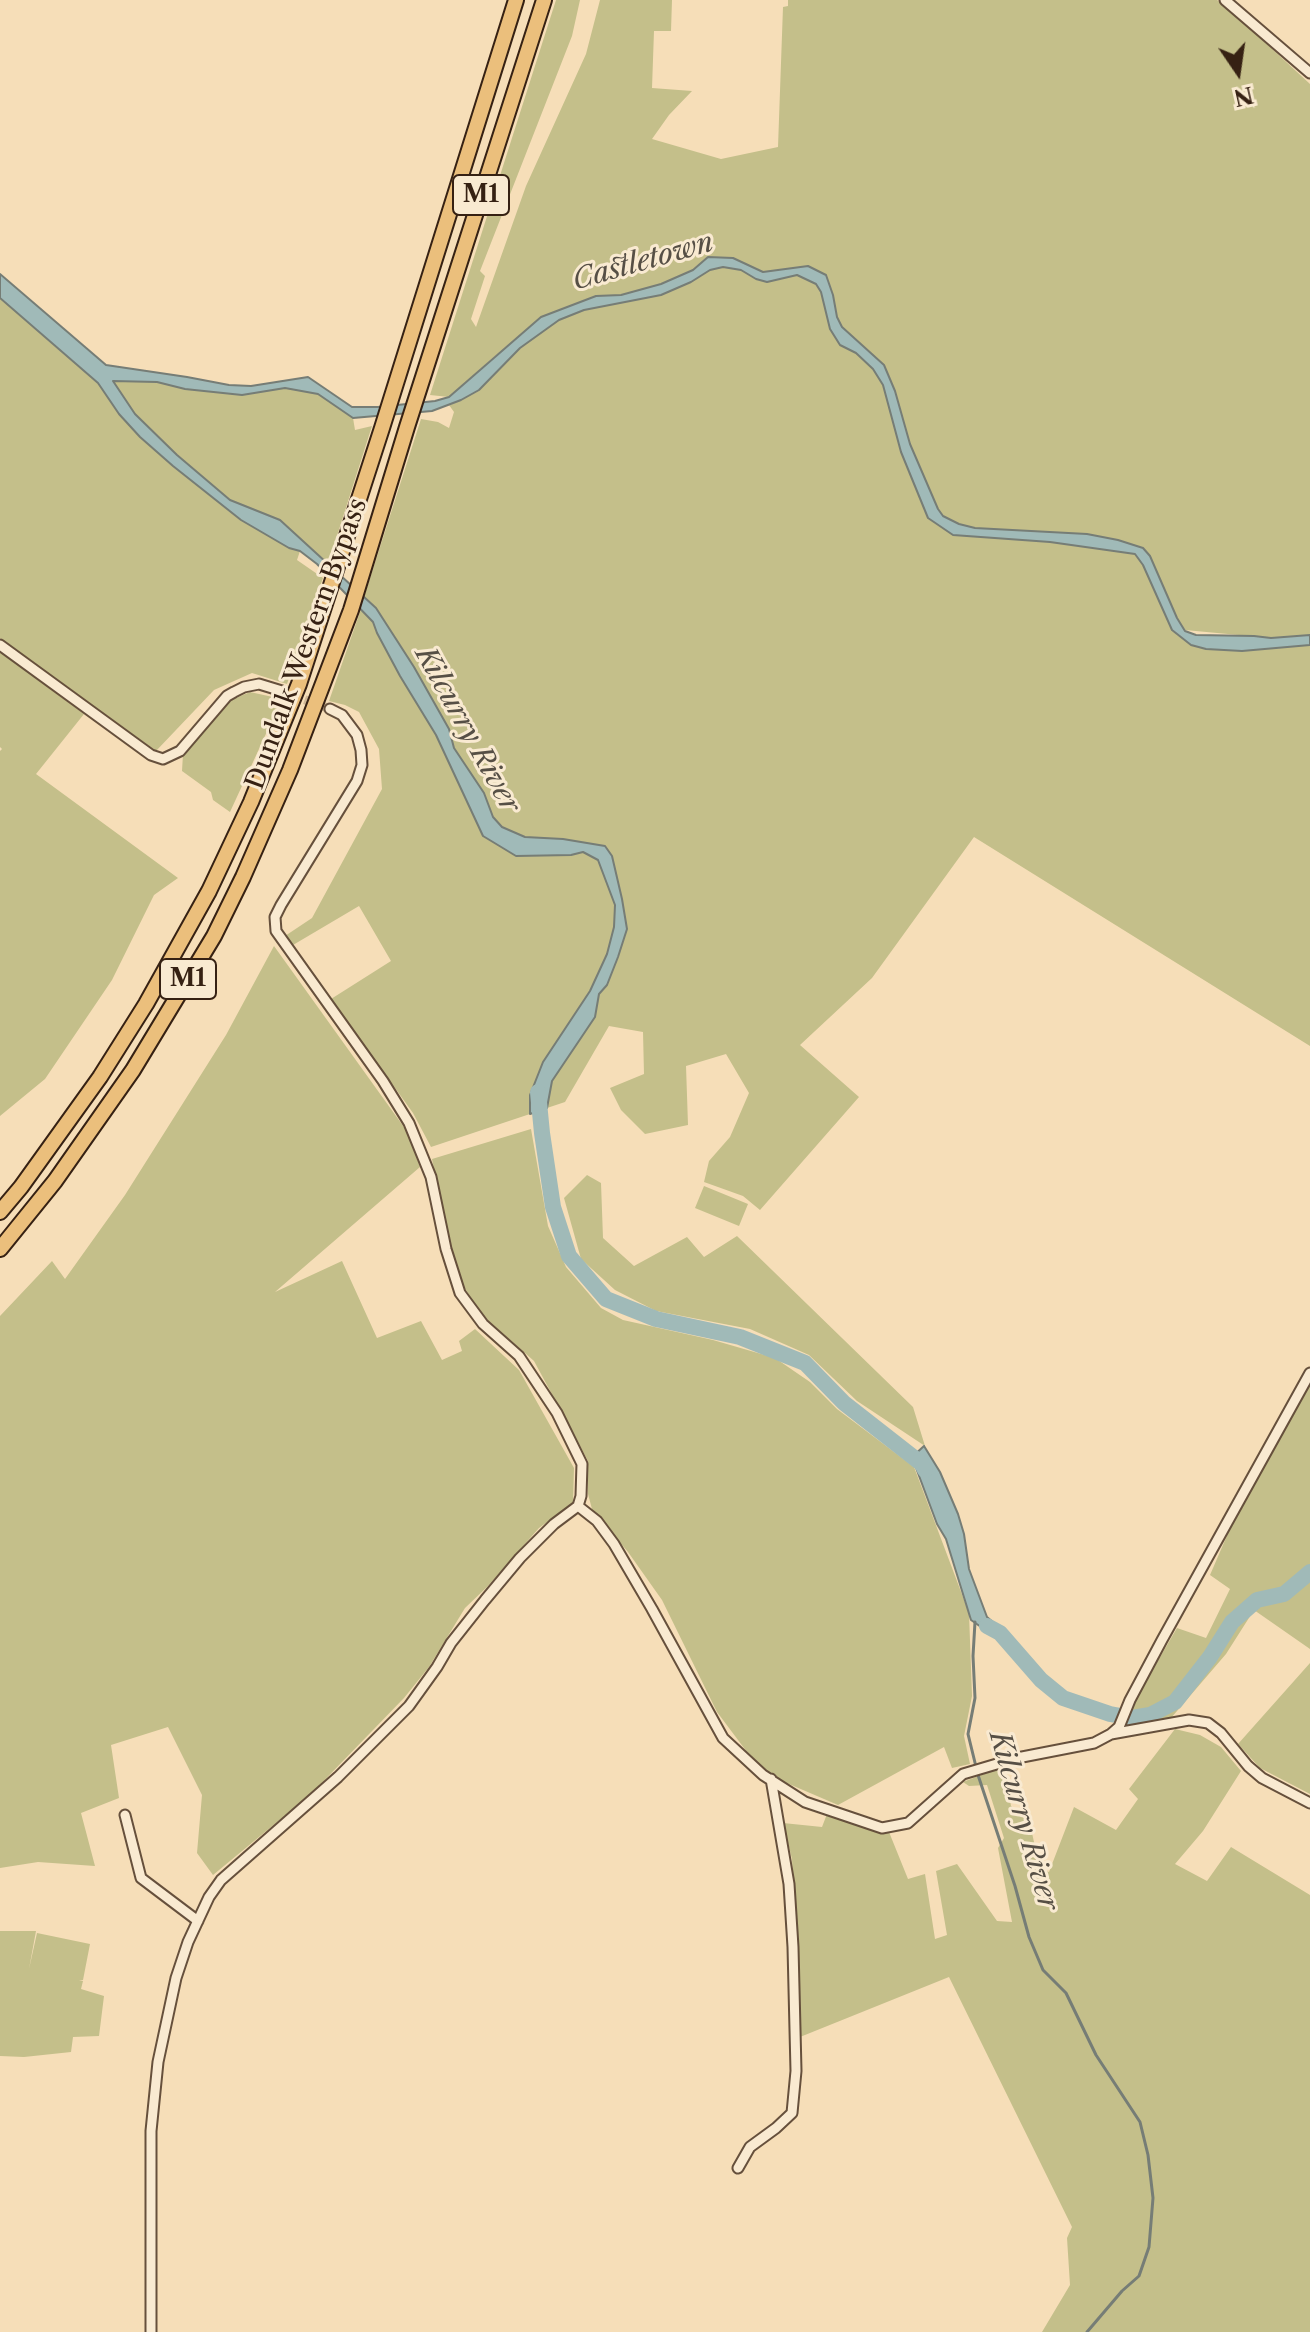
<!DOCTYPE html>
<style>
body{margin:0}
#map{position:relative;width:1310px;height:2332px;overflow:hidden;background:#f6deb8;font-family:"Libre Caslon Text",serif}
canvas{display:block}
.north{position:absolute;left:1198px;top:32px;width:80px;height:80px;-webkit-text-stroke:6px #f9ead1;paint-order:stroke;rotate:167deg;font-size:22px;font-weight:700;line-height:32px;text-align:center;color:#362113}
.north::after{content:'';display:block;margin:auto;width:28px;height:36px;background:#362113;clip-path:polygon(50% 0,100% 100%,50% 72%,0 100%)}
</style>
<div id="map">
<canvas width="1310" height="2332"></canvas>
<div class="north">N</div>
</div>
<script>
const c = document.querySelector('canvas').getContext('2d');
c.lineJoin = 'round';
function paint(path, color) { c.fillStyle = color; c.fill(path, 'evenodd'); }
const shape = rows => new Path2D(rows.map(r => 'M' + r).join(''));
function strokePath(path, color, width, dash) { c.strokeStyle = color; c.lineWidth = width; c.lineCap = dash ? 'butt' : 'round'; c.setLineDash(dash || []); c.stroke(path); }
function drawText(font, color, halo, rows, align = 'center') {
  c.font = font + ' "Libre Caslon Text",serif'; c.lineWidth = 6; c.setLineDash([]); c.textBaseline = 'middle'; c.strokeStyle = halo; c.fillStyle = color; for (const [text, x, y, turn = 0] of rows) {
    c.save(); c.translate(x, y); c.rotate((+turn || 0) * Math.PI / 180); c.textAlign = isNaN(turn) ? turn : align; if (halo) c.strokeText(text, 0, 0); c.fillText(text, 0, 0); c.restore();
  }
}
paint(shape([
 [556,0,580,0,572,36,480,271,485,276,471,319,476,327,526,186,586,54,600,0,672,0,671,31,654,31,652,88,692,91,669,115,652,139,721,159,778,147,783,7,788,6,788,0,1217,0,1229,9,1310,84,1310,635,1271,638,1185,630,1177,618,1150,556,1143,548,1118,540,1087,534,975,528,959,524,943,516,938,509,910,444,895,391,884,365,842,327,837,317,833,295,808,266,763,272,733,258,708,257,693,270,661,284,621,295,596,296,496,355,449,397,430,395],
 [723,267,741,270,756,279,767,282,797,275,816,284,821,292,830,329,840,345,856,353,873,369,883,385,901,452,928,518,953,535,1050,542,1136,554,1143,565,1172,630,1191,645,1279,647,1310,645,1310,1046,974,837,872,978,800,1045,859,1097,760,1210,743,1196,704,1182,709,1161,730,1137,749,1093,726,1054,686,1066,688,1125,645,1134,621,1110,610,1088,644,1074,643,1032,609,1026,565,1102,547,1108,552,1081,595,1017,599,994,607,985,626,929,622,899,612,856,563,839,525,837,502,827,493,817,484,793,454,748,449,729,414,667,376,608,364,597,421,419,438,422,449,428,454,412,449,405,461,400,479,390,520,348,559,320,584,310,661,295,691,282,710,270],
 [0,298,86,371,98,383,119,414,140,437,173,466,241,520,289,548,300,551,297,560,323,578,287,684,252,673,214,690,156,751,0,638],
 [112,381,157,382,185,389,242,395,284,388,318,394,353,418,355,430,372,426,328,564,280,520,230,500,177,455,135,414],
 [361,609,373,622,377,633,400,676,436,735,483,836,516,856,571,855,583,852,598,860,615,905,614,927,607,954,590,991,543,1062,530,1094,530,1114,431,1147,413,1113,331,999,391,961,359,906,293,945,285,936,312,918,382,789,379,749,359,712,345,705,329,701],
 [0,652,84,714,36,774,178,878,154,895,112,980,45,1079,0,1116,0,751,2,749,0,747],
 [250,692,282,699,230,812,213,800,211,792,182,771,183,754,231,700],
 [274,946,406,1130,420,1167,275,1292,342,1261,377,1338,421,1321,442,1360,462,1351,459,1341,475,1329,519,1370,574,1468,573,1503,539,1528,487,1587,465,1608,429,1667,404,1698,311,1794,213,1875,197,1853,202,1795,168,1727,111,1745,119,1798,81,1813,95,1866,38,1862,0,1868,0,1316,52,1261,65,1279,125,1195,226,1035],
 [531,1129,548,1226,566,1267,601,1308,623,1320,713,1340,775,1358,810,1382,837,1409,914,1467,969,1613,972,1696,964,1736,970,1764,952,1768,944,1747,838,1805,775,1778,747,1752,717,1712,662,1600,628,1552,592,1509,588,1494,588,1461,534,1361,480,1313,461,1282,446,1228,432,1159],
 [587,1175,601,1183,603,1238,634,1266,687,1237,704,1257,737,1236,913,1407,925,1446,857,1401,809,1355,750,1329,656,1311,615,1290,581,1259,564,1198],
 [704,1186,748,1204,739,1226,695,1208],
 [1310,1382,1310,1649,1254,1610,1226,1654,1171,1718,1124,1727,1132,1705,1177,1628,1206,1638,1230,1589,1210,1575,1248,1487],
 [1310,1663,1310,1794,1260,1768,1238,1744],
 [1175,1729,1200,1735,1221,1747,1241,1771,1203,1831,1175,1864,1207,1881,1231,1847,1310,1895,1310,2332,1042,2332,1070,2285,1067,2238,1072,2227,949,1977,800,2037,792,1859,783,1823,822,1827,827,1814,878,1833,889,1832,908,1879,925,1874,935,1939,947,1935,936,1871,957,1864,997,1921,1012,1922,998,1848,1004,1838,987,1785,969,1786,963,1782,1004,1766,1011,1806,1030,1824,1040,1869,1049,1872,1074,1807,1116,1830,1138,1799,1129,1789],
 [0,1931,36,1931,29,1969,37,1933,90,1944,83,1980,79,1980,83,1981,81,1989,104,1996,99,2036,73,2037,71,2052,24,2057,0,2056]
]), '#c4bf8a');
const water = shape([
 [708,257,733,258,763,272,808,266,826,275,833,295,837,317,842,327,884,365,895,391,910,444,938,509,943,516,959,524,975,528,1087,534,1118,540,1143,548,1150,556,1177,618,1185,631,1196,635,1254,636,1271,638,1310,635,1310,645,1242,651,1206,649,1191,645,1172,630,1143,565,1135,554,1050,542,953,535,928,518,901,452,883,385,873,369,856,353,840,345,830,329,821,292,816,284,797,275,767,282,756,279,741,270,723,267,710,270,691,282,661,295,584,310,559,320,520,348,479,390,461,400,432,411,353,418,318,394,285,388,242,395,185,389,157,382,113,381,135,414,177,455,230,500,280,520,376,608,414,667,449,729,454,748,484,793,493,817,502,827,525,837,563,839,605,846,612,856,622,899,627,929,618,957,607,985,599,994,595,1017,552,1081,547,1108,530,1114,530,1095,543,1062,590,991,607,954,614,927,615,905,598,860,583,852,571,855,516,856,483,836,436,735,400,676,377,633,373,622,317,564,300,551,289,548,241,520,173,466,140,437,119,414,98,383,0,298,0,274,106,365,187,377,229,385,251,386,308,377,352,407,378,407,435,401,449,397,541,317,596,296,621,295,661,284,693,270,708,257],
 [924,1446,940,1472,958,1514,964,1534,969,1569,987,1617,1008,1635,1001,1641,971,1620,946,1539,937,1524,912,1457,924,1446]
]);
paint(water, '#a0bab8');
strokePath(water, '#767d76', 2);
strokePath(shape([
 [975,1622,973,1656,975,1698,968,1734,978,1775,1015,1886,1029,1937,1043,1970,1066,1993,1096,2055,1140,2122,1148,2155,1153,2198,1149,2247,1139,2276,1122,2291,1087,2332]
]), '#767d76', 3);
strokePath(shape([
 [538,1092,542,1133,553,1207,569,1256,606,1299,656,1319,740,1337,805,1363,844,1403,922,1464,925,1470],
 [987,1626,1000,1633,1041,1680,1063,1698,1110,1714,1132,1718,1150,1715,1175,1702,1210,1657,1232,1622,1257,1600,1284,1594,1310,1572]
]), '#a0bab8', 16);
strokePath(shape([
 [292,695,330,709]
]), '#d0b897', 9, [9, 4.5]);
const minor = shape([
 [1225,0,1310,73],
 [0,645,151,755,163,759,180,751,227,696,234,692,244,687,259,684,282,691],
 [578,1506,597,1521,614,1544,652,1609,723,1738,763,1775,805,1802,882,1828,908,1823,963,1774,1017,1758,1094,1743,1111,1734,1119,1727,1130,1700,1162,1640,1310,1373],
 [1111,1734,1189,1720,1208,1723,1221,1733,1248,1766,1262,1778,1310,1803],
 [125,1815,141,1878,198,1921],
 [738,2168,750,2147,776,2128,792,2113,796,2071,793,1947,789,1884,771,1779],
 [151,2332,151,2131,158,2062,176,1978,188,1942,209,1897,221,1880,338,1777,409,1706,437,1667,451,1643,485,1600,520,1558,554,1524,578,1506,581,1496,582,1464,557,1413,519,1356,483,1324,460,1293,446,1249,431,1177,409,1123,383,1081,276,931,275,917,281,905,357,781,362,765,361,750,357,735,342,715,330,709]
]);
const highway = shape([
 [0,1212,21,1187,100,1077,146,1004,209,891,251,802,299,684,382,428,516,0],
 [0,1249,55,1181,133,1070,214,936,243,877,290,770,351,610,407,427,544,0]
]);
strokePath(minor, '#66503c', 13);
strokePath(highway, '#362113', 18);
strokePath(minor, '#f9ead1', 9);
strokePath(highway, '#ebbf7c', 14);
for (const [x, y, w] of [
 [481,195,56],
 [188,979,56]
]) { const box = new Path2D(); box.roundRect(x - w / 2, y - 20, w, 40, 6); c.fillStyle = '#f9ead1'; c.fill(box); strokePath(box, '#362113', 2); }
drawText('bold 24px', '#362113', null, [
 ["M1",481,195],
 ["M1",188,979]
]);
drawText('26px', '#362113', '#f9ead1', [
 ["Dundalk Western Bypass",307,644,-70]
]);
drawText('italic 28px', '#564f45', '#f9ead1', [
 ["Castletown",643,262,-16],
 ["Kilcurry River",467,730,61],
 ["Kilcurry River",1023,1821,74]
]);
</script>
